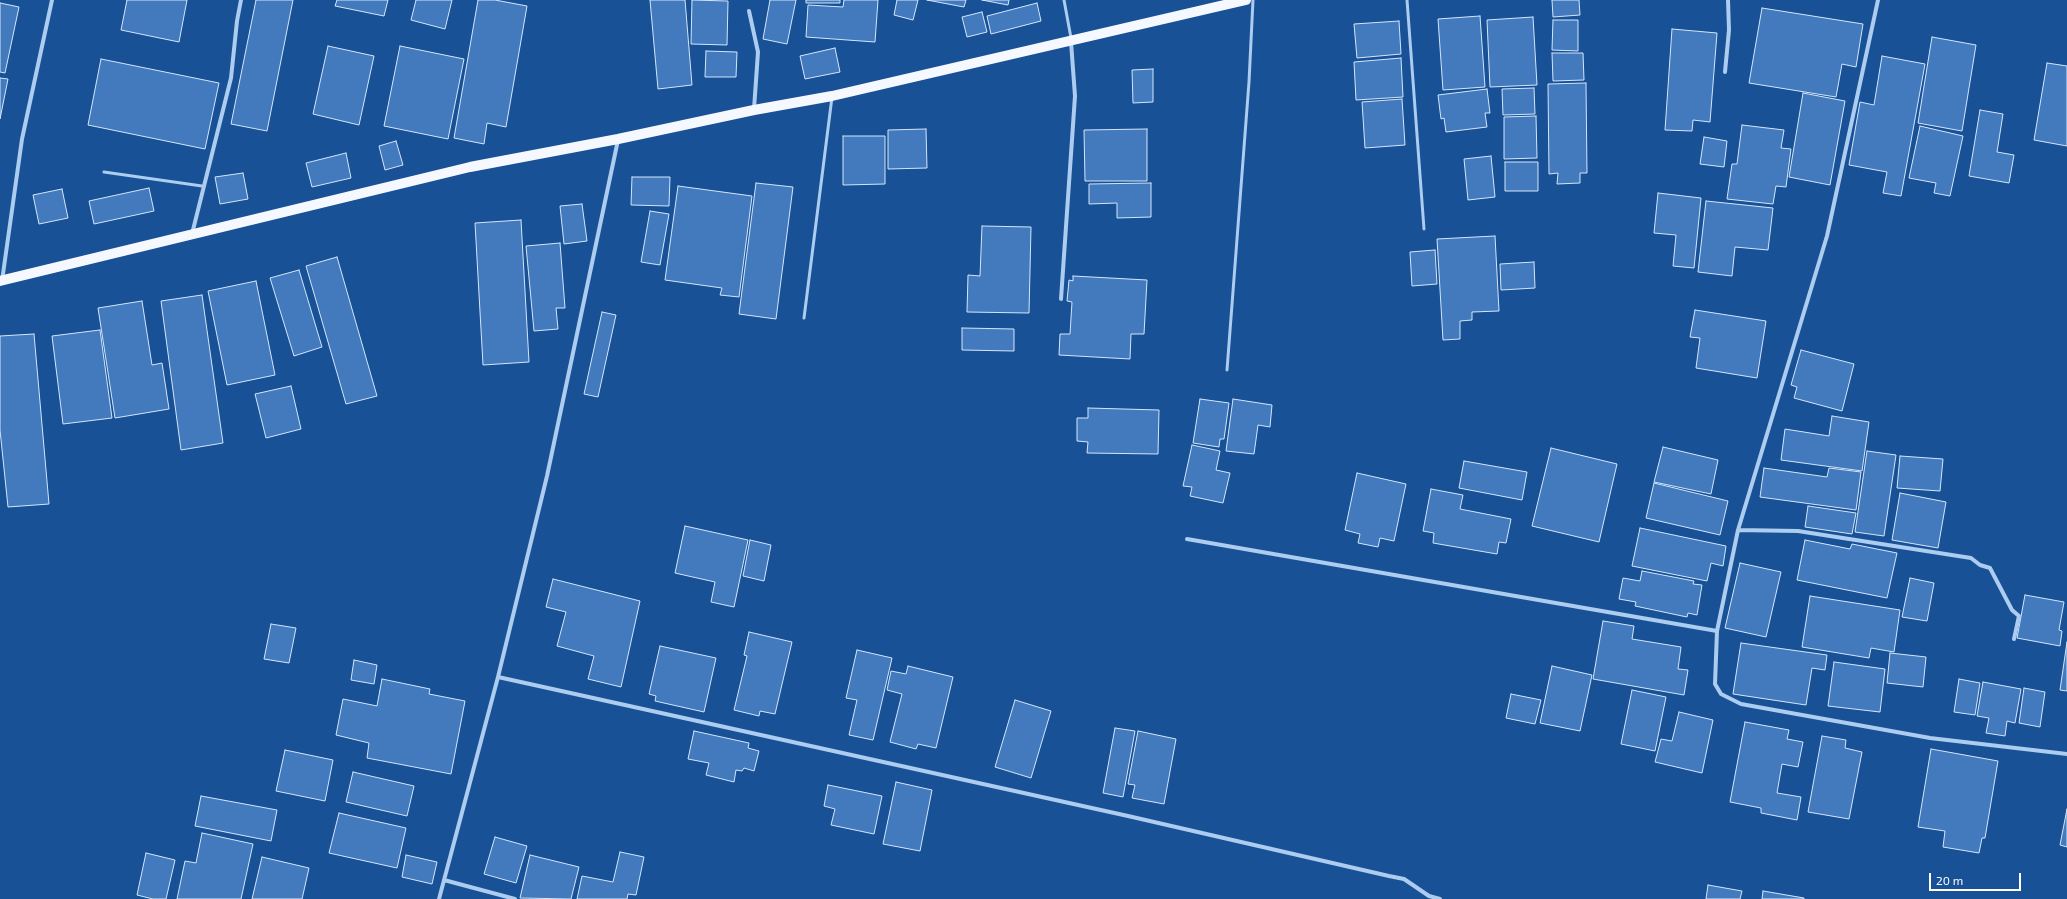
<!DOCTYPE html>
<style>
body{margin:0}
#map{position:relative;width:2067px;height:899px;overflow:hidden;background:#195196;font-family:"Exo 2",sans-serif}
canvas{display:block}
.scale{position:absolute;left:1929px;top:873px;width:92px;height:18px;box-sizing:border-box;border:2px solid #fff;border-top:0;padding-left:5px;font-size:12px;line-height:14px;white-space:nowrap;color:#fff;-webkit-text-stroke:3px #195196;paint-order:stroke}
</style>
<div id="map">
<canvas width="2067" height="899"></canvas>
<div class="scale">20 m</div>
</div>
<script>
const c = document.querySelector('canvas').getContext('2d');
c.lineJoin = 'round';
function paint(path, color) { c.fillStyle = color; c.fill(path, 'evenodd'); }
const shape = rows => new Path2D(rows.map(r => 'M' + r).join(''));
function strokePath(path, color, width, dash) { c.strokeStyle = color; c.lineWidth = width; c.lineCap = dash ? 'butt' : 'round'; c.setLineDash(dash || []); c.stroke(path); }
const building = shape([
 [127,0,187,0,179,42,121,30,127,0],
 [256,0,293,0,267,131,231,124,256,0],
 [337,0,388,0,384,16,335,6,337,0],
 [416,0,452,0,445,29,411,20,416,0],
 [478,0,495,0,527,6,506,127,487,123,484,144,454,138,478,0],
 [650,0,685,0,692,85,658,89,650,0],
 [692,0,728,1,727,45,691,44,692,0],
 [770,0,796,0,787,44,763,39,770,0],
 [806,0,840,0,840,3,806,3,806,0],
 [844,0,878,0,875,42,806,37,808,5,843,7,844,0],
 [897,0,918,0,913,20,894,15,897,0],
 [927,0,966,0,964,7,927,0],
 [982,0,1009,0,1008,5,982,0],
 [1552,0,1579,0,1580,15,1553,17,1552,0],
 [0,3,19,7,5,73,0,72,0,3],
 [1037,3,1041,21,991,34,987,16,1037,3],
 [1762,8,1863,24,1856,67,1842,64,1836,97,1749,83,1762,8],
 [982,12,987,32,967,37,962,17,982,12],
 [1480,16,1485,87,1443,90,1438,19,1480,16],
 [1533,17,1537,85,1490,87,1487,20,1533,17],
 [1553,20,1578,20,1578,51,1552,50,1553,20],
 [1399,21,1401,54,1357,58,1354,24,1399,21],
 [1672,29,1717,33,1710,122,1693,120,1692,131,1665,130,1672,29],
 [1932,37,1976,45,1962,131,1918,123,1932,37],
 [328,46,374,56,359,125,313,114,328,46],
 [400,46,464,59,448,139,384,126,400,46],
 [835,48,840,72,805,79,800,56,835,48],
 [706,51,737,52,736,77,705,77,706,51],
 [1552,53,1583,53,1584,80,1553,81,1552,53],
 [1882,56,1925,64,1901,196,1883,193,1887,172,1849,165,1860,102,1874,105,1882,56],
 [1401,58,1403,97,1356,100,1354,62,1401,58],
 [101,59,219,83,205,149,88,125,101,59],
 [2047,63,2067,66,2067,146,2034,140,2047,63],
 [1153,69,1153,102,1133,103,1132,70,1153,69],
 [0,78,8,79,0,119,0,78],
 [1586,83,1587,173,1580,173,1580,183,1557,184,1558,173,1549,174,1548,84,1586,83],
 [1534,88,1535,114,1503,115,1502,89,1534,88],
 [1487,89,1490,113,1485,113,1487,127,1446,132,1444,118,1441,119,1438,95,1487,89],
 [1803,93,1845,101,1830,185,1789,177,1803,93],
 [1402,99,1405,145,1365,148,1362,102,1402,99],
 [1980,110,2003,114,1997,152,2014,155,2009,183,1969,176,1980,110],
 [1536,116,1537,158,1504,159,1504,117,1536,116],
 [1742,125,1784,130,1781,148,1791,149,1786,187,1776,186,1773,204,1727,199,1732,164,1737,164,1742,125],
 [1920,126,1963,136,1950,196,1934,193,1936,183,1909,178,1920,126],
 [926,129,927,168,888,169,888,130,926,129],
 [1147,129,1147,181,1085,181,1084,130,1147,129],
 [843,136,885,136,885,184,843,185,843,136],
 [1704,137,1727,141,1724,167,1700,164,1704,137],
 [396,141,403,165,385,170,379,146,396,141],
 [346,153,351,178,312,187,306,163,346,153],
 [1491,156,1495,197,1468,200,1464,159,1491,156],
 [1505,162,1538,162,1538,191,1505,191,1505,162],
 [243,173,248,199,220,204,215,177,243,173],
 [632,177,670,177,669,206,631,205,632,177],
 [756,183,793,187,776,319,739,314,756,183],
 [1151,183,1151,217,1117,218,1117,203,1089,204,1089,184,1151,183],
 [678,186,752,196,739,297,720,295,722,288,665,280,678,186],
 [149,188,154,211,94,224,89,201,149,188],
 [62,189,68,218,39,224,33,195,62,189],
 [1658,193,1701,198,1694,268,1673,266,1676,235,1654,233,1658,193],
 [1706,201,1773,208,1768,250,1735,247,1732,276,1698,272,1706,201],
 [582,204,587,241,564,244,560,206,582,204],
 [650,211,669,214,660,265,641,262,650,211],
 [521,220,529,362,483,365,475,223,521,220],
 [982,226,1031,227,1029,313,967,312,968,275,980,276,982,226],
 [1495,236,1499,311,1472,312,1472,320,1460,321,1460,339,1443,340,1437,239,1495,236],
 [560,243,565,308,556,308,558,329,534,331,526,246,560,243],
 [1435,250,1437,284,1412,286,1410,252,1435,250],
 [337,257,377,396,346,404,306,266,337,257],
 [1534,262,1535,288,1501,290,1500,264,1534,262],
 [299,270,322,347,294,356,270,278,299,270],
 [1073,276,1147,280,1144,334,1131,334,1130,359,1059,355,1060,334,1070,334,1072,302,1067,301,1069,280,1073,281,1073,276],
 [256,281,275,375,227,385,208,291,256,281],
 [202,295,223,443,181,450,161,301,202,295],
 [142,301,152,365,162,363,169,409,115,418,98,308,142,301],
 [1695,310,1766,321,1757,378,1696,368,1700,338,1690,337,1695,310],
 [602,312,616,315,598,397,584,394,602,312],
 [962,328,1014,329,1014,351,962,350,962,328],
 [100,330,112,418,63,424,52,336,100,330],
 [34,334,49,504,8,507,0,430,0,336,34,334],
 [1801,350,1854,364,1842,411,1794,398,1797,387,1791,385,1801,350],
 [291,386,301,429,266,438,255,394,291,386],
 [1200,399,1229,403,1224,439,1220,439,1219,447,1193,443,1200,399],
 [1233,399,1272,405,1270,427,1258,425,1254,454,1226,451,1233,399],
 [1088,408,1159,410,1158,454,1087,453,1088,442,1077,441,1077,418,1088,418,1088,408],
 [1832,416,1869,422,1862,471,1781,460,1785,429,1829,436,1832,416],
 [1192,445,1220,451,1216,470,1230,473,1223,503,1190,496,1192,487,1183,486,1192,445],
 [1663,447,1718,460,1711,494,1654,482,1663,447],
 [1551,448,1617,464,1599,542,1532,526,1551,448],
 [1867,451,1896,455,1884,536,1855,532,1867,451],
 [1900,456,1943,459,1940,491,1897,488,1900,456],
 [1464,461,1527,472,1522,500,1459,488,1464,461],
 [1764,468,1827,477,1829,468,1861,472,1856,510,1760,497,1764,468],
 [1357,473,1406,484,1394,541,1380,538,1378,547,1358,543,1360,534,1345,530,1357,473],
 [1654,483,1728,501,1720,535,1646,518,1654,483],
 [1431,489,1463,495,1460,509,1511,519,1506,543,1499,542,1497,554,1433,543,1434,533,1423,531,1431,489],
 [1900,493,1946,502,1938,548,1892,540,1900,493],
 [1808,506,1856,513,1852,534,1805,527,1808,506],
 [685,526,748,540,734,607,711,602,715,582,675,573,685,526],
 [1640,528,1726,546,1723,566,1711,563,1707,581,1632,566,1640,528],
 [750,540,771,545,764,581,743,576,750,540],
 [1805,540,1850,549,1852,544,1897,553,1887,598,1797,580,1805,540],
 [1740,563,1781,572,1766,637,1725,628,1740,563],
 [1642,571,1694,581,1693,584,1702,585,1697,615,1688,613,1687,617,1635,606,1636,602,1619,599,1623,578,1640,581,1642,571],
 [1910,578,1934,583,1927,621,1902,617,1910,578],
 [553,579,640,601,621,687,588,679,594,656,557,646,566,612,546,607,553,579],
 [2025,595,2064,602,2059,630,2062,631,2060,646,2017,638,2025,595],
 [1810,596,1900,610,1894,652,1871,648,1869,658,1802,647,1810,596],
 [1603,621,1634,626,1632,639,1681,647,1678,669,1688,670,1684,695,1593,679,1603,621],
 [271,624,296,628,289,663,264,659,271,624],
 [749,632,792,642,775,714,760,711,759,716,734,710,747,656,744,655,749,632],
 [2067,642,2067,691,2060,690,2067,642],
 [1741,643,1827,655,1825,670,1812,668,1806,705,1733,694,1741,643],
 [660,646,716,658,704,712,655,701,656,696,649,694,660,646],
 [857,650,892,658,873,740,849,735,857,700,846,698,857,650],
 [1890,653,1926,657,1923,687,1887,683,1890,653],
 [354,660,377,665,374,684,351,680,354,660],
 [1834,662,1885,669,1880,712,1828,706,1834,662],
 [908,666,953,677,936,748,918,744,916,749,890,742,902,694,887,690,891,671,906,674,908,666],
 [1552,666,1592,675,1580,731,1540,723,1552,666],
 [382,679,430,689,429,694,465,701,451,774,367,758,369,743,336,735,343,699,377,706,382,679],
 [1959,679,1980,683,1975,715,1954,712,1959,679],
 [1983,682,2021,689,2015,723,2007,721,2005,736,1986,733,1989,718,1977,716,1983,682],
 [2024,688,2045,692,2040,727,2019,723,2024,688],
 [1632,690,1666,697,1655,751,1621,744,1632,690],
 [1511,694,1541,700,1535,724,1506,718,1511,694],
 [1015,700,1051,711,1031,778,995,767,1015,700],
 [1679,712,1713,720,1702,773,1655,762,1661,739,1672,741,1679,712],
 [1745,722,1789,730,1787,739,1803,742,1798,767,1782,764,1777,793,1801,797,1797,820,1761,813,1761,808,1730,802,1745,722],
 [1115,728,1135,731,1123,797,1103,793,1115,728],
 [694,731,749,743,748,748,759,751,754,771,744,768,742,771,736,770,734,782,706,775,709,763,688,759,694,731],
 [1138,731,1176,739,1164,804,1132,798,1135,785,1128,784,1138,731],
 [1822,736,1846,740,1845,748,1862,752,1849,819,1808,812,1822,736],
 [1931,749,1998,761,1985,838,1982,838,1979,853,1943,847,1945,831,1918,827,1931,749],
 [285,750,333,760,325,801,276,791,285,750],
 [353,772,414,786,407,816,346,802,353,772],
 [896,782,932,790,920,851,883,844,896,782],
 [828,785,882,796,874,834,831,825,835,809,824,806,828,785],
 [201,796,277,810,271,841,195,826,201,796],
 [2067,809,2067,847,2060,845,2067,809],
 [339,813,406,828,397,868,329,853,339,813],
 [202,833,253,844,241,899,177,899,185,861,196,863,202,833],
 [495,837,527,846,516,883,484,874,495,837],
 [620,852,644,857,636,895,628,894,627,899,577,899,582,876,613,882,620,852],
 [146,853,175,860,166,899,153,899,137,895,146,853],
 [406,855,437,862,432,884,402,877,406,855],
 [530,855,579,867,571,899,520,898,530,855],
 [262,857,309,868,302,899,252,899,262,857],
 [1708,885,1742,891,1740,899,1706,899,1708,885],
 [1763,891,1804,898,1804,899,1762,899,1763,891]
]);
paint(building, '#427abd');
strokePath(building, '#d3e6fb', 1);
strokePath(shape([
 [1064,0,1071,38],
 [1407,0,1424,229],
 [104,172,202,186],
 [804,318,832,97],
 [1227,370,1249,82,1253,0]
]), '#acccf0', 3);
strokePath(shape([
 [1878,0,1827,236,1738,530,1717,631,1715,684,1721,694,1741,704,1930,738,2067,754],
 [749,11,758,52,754,109],
 [1725,72,1729,30,1728,0],
 [192,234,231,78,237,21,241,0],
 [2,281,22,139,52,0],
 [1061,299,1075,96,1071,42],
 [1738,530,1798,531,1971,558,1980,565,1990,568,2012,610,2019,616,2014,639],
 [1187,539,1717,631],
 [498,677,1128,816,1389,876,1404,879,1429,896,1440,899],
 [444,880,515,899],
 [439,899,498,677,547,476,618,140]
]), '#acccf0', 4);
strokePath(shape([
 [0,281,470,167,618,139,754,110,832,96,1246,0]
]), '#f5f9ff', 10);
</script>
